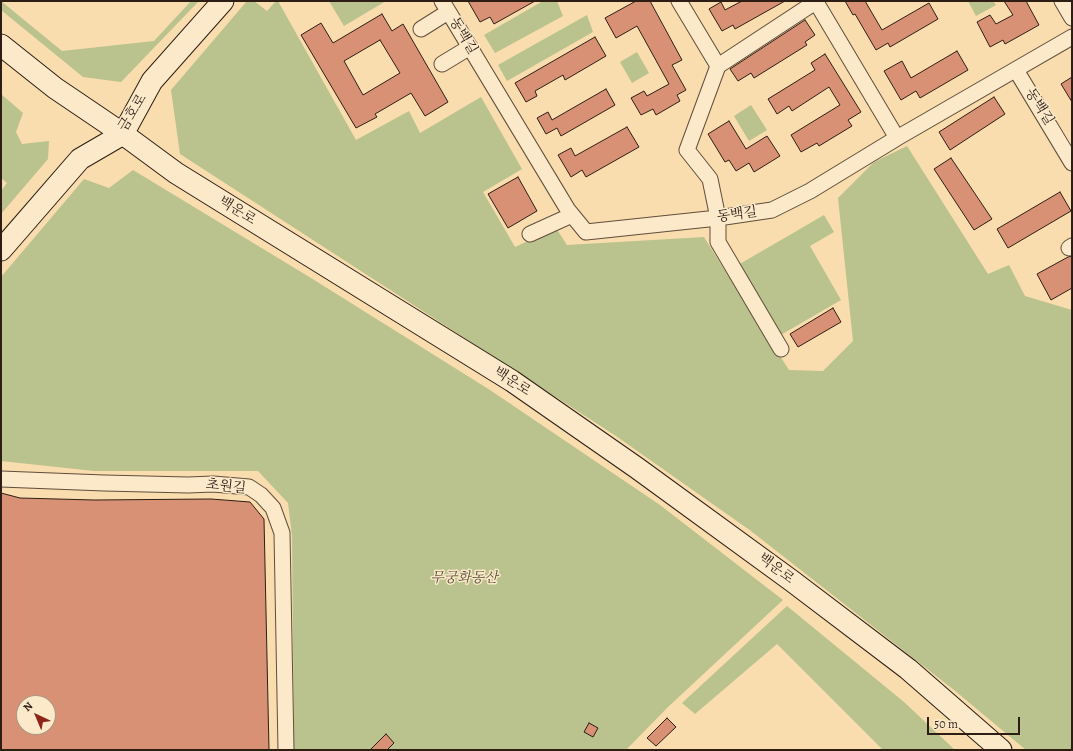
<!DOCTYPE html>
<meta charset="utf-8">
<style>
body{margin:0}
#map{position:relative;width:1073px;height:751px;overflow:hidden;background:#f9ddae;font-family:Alegreya,serif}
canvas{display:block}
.frame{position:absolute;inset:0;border:2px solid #2d1d15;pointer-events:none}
.north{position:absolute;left:16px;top:695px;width:40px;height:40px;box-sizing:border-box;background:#fbe9ca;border:1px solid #a99782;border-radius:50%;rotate:316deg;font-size:11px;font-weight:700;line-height:16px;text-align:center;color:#2d1d15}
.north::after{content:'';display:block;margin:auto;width:14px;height:18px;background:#8f2418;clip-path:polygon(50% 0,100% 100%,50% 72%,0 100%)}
.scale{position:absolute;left:927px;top:717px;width:93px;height:18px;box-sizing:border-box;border:2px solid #2d1d15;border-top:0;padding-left:5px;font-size:12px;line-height:14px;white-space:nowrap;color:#2d1d15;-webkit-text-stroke:3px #fbe9ca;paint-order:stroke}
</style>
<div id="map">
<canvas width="1073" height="751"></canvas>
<div class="frame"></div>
<div class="north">N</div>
<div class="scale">50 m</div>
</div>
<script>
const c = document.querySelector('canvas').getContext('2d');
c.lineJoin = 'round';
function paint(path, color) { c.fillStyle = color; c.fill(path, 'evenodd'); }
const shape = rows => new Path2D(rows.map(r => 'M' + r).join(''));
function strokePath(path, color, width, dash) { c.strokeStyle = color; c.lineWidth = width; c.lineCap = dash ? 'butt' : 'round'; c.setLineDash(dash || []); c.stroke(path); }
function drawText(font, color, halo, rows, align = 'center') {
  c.font = font + ' Alegreya,"Noto Serif KR",serif'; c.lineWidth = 3; c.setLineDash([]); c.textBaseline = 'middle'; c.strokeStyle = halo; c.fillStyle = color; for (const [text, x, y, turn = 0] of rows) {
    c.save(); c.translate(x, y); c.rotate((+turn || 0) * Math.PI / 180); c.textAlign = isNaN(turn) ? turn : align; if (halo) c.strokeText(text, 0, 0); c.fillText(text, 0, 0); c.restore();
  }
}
paint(shape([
 [1,1,62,51,154,41,191,1,199,1,121,82,83,77,1,10],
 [247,1,254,1,267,11,276,1,278,1,356,140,409,111,420,133,481,97,522,169,483,192,515,247,556,228,567,245,704,237,727,274,789,370,823,371,853,341,838,198,874,162,907,146,988,274,1009,265,1025,296,1072,310,1072,750,1026,750,954,690,751,531,616,436,180,154,171,90],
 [329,1,386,1,344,26],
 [543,1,557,1,563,16,495,53,484,35],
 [968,1,993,1,996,5,976,16],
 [587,15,593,32,507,81,498,65],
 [637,52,649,73,632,83,620,62],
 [1,94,23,113,16,132,22,144,49,141,48,159,1,214,1,191,7,183,1,178],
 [751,105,767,130,749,141,734,116],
 [133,170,311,278,490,390,660,505,783,600,668,707,626,750,294,750,292,536,288,503,258,471,94,471,1,461,1,277,84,179,109,188],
 [824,215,834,232,810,246,841,300,779,336,738,265],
 [787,606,904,702,955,750,883,750,777,644,695,714,682,703]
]), '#bac28d');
const building = shape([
 [468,1,535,1,494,24,490,17,480,22,468,1],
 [636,1,650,1,682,60,672,65,686,90,677,95,680,101,656,115,653,109,641,115,631,98,644,91,647,96,669,84,637,26,616,38,605,18,636,1],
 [742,1,785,1,735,29,733,25,722,31,709,9,721,2,725,10,742,1],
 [845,1,865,1,882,30,929,3,938,19,890,47,888,43,876,50,855,14,853,15,845,1],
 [1004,1,1026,1,1039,25,1005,44,1003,40,990,47,977,22,990,15,996,24,1013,15,1004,1],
 [382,14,392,31,403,24,448,102,425,116,411,93,375,114,377,117,356,128,301,35,321,23,333,43,382,14],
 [380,40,400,73,363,95,344,61,380,40],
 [805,20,815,35,805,42,807,45,754,78,751,73,738,81,730,69,805,20],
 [595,37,606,56,565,80,563,75,535,91,537,96,526,102,515,83,595,37],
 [957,51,968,70,920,98,916,91,901,100,884,71,902,61,911,78,957,51],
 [825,54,861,112,848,120,852,126,819,146,817,143,801,152,791,135,840,105,829,87,792,111,789,106,777,114,768,99,815,70,811,63,825,54],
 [1072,77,1072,102,1061,84,1072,77],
 [606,89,615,105,561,136,557,128,546,134,537,118,548,112,552,120,606,89],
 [994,97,1005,114,950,150,939,132,994,97],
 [729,121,746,149,767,136,780,156,754,172,749,163,736,171,729,160,725,162,708,134,729,121],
 [627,127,639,147,586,177,582,170,571,177,558,155,571,148,575,156,627,127],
 [951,158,992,219,974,230,934,169,951,158],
 [518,177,537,211,508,228,488,194,518,177],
 [1060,192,1071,211,1008,248,997,229,1060,192],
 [1072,256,1072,288,1051,300,1037,274,1068,257,1072,256],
 [833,308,841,322,798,347,790,334,833,308],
 [1,493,20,498,94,500,211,499,250,502,264,519,269,750,1,750,1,493],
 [24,703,48,703,48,727,24,727,24,703],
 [667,718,676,727,656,746,647,738,667,718],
 [589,723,598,728,593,737,584,732,589,723],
 [386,734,394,743,387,750,370,750,386,734]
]);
paint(building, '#d99175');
strokePath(building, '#2d1d15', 1);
const street = shape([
 [442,1,568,210,586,232,718,218,772,210,810,191,897,138,1072,37],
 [679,1,718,66],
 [1062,1,1072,18],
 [816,2,897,138],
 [421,29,448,12],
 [442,64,470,47],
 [1016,70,1072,163],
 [530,234,572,215],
 [1069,248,1072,246],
 [781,349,718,242,718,218,710,179,687,150,718,66,817,1],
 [1,479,104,483,188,485,213,484,249,487,261,495,273,508,282,533,286,750]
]);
const secondary = shape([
 [1,45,55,88,123,134,176,173,512,381,637,468,792,581,908,669,1001,750],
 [1,250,80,159,123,134,152,81,223,1]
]);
strokePath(street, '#604d3b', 17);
strokePath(secondary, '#2d1d15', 23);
strokePath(street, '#fbe9ca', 15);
strokePath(secondary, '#fbe9ca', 21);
drawText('14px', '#2d1d15', '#fbe9ca', [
 ["동백길",463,36,59],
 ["동백길",1039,107,58],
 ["금호로",133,113,-59],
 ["백운로",237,211,32],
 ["동백길",737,215,-8],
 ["백운로",512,382,33],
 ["초원길",226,487,6],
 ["백운로",776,569,37]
]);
drawText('italic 14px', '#574f39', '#fbe9ca', [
 ["무궁화동산",464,579]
]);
</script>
